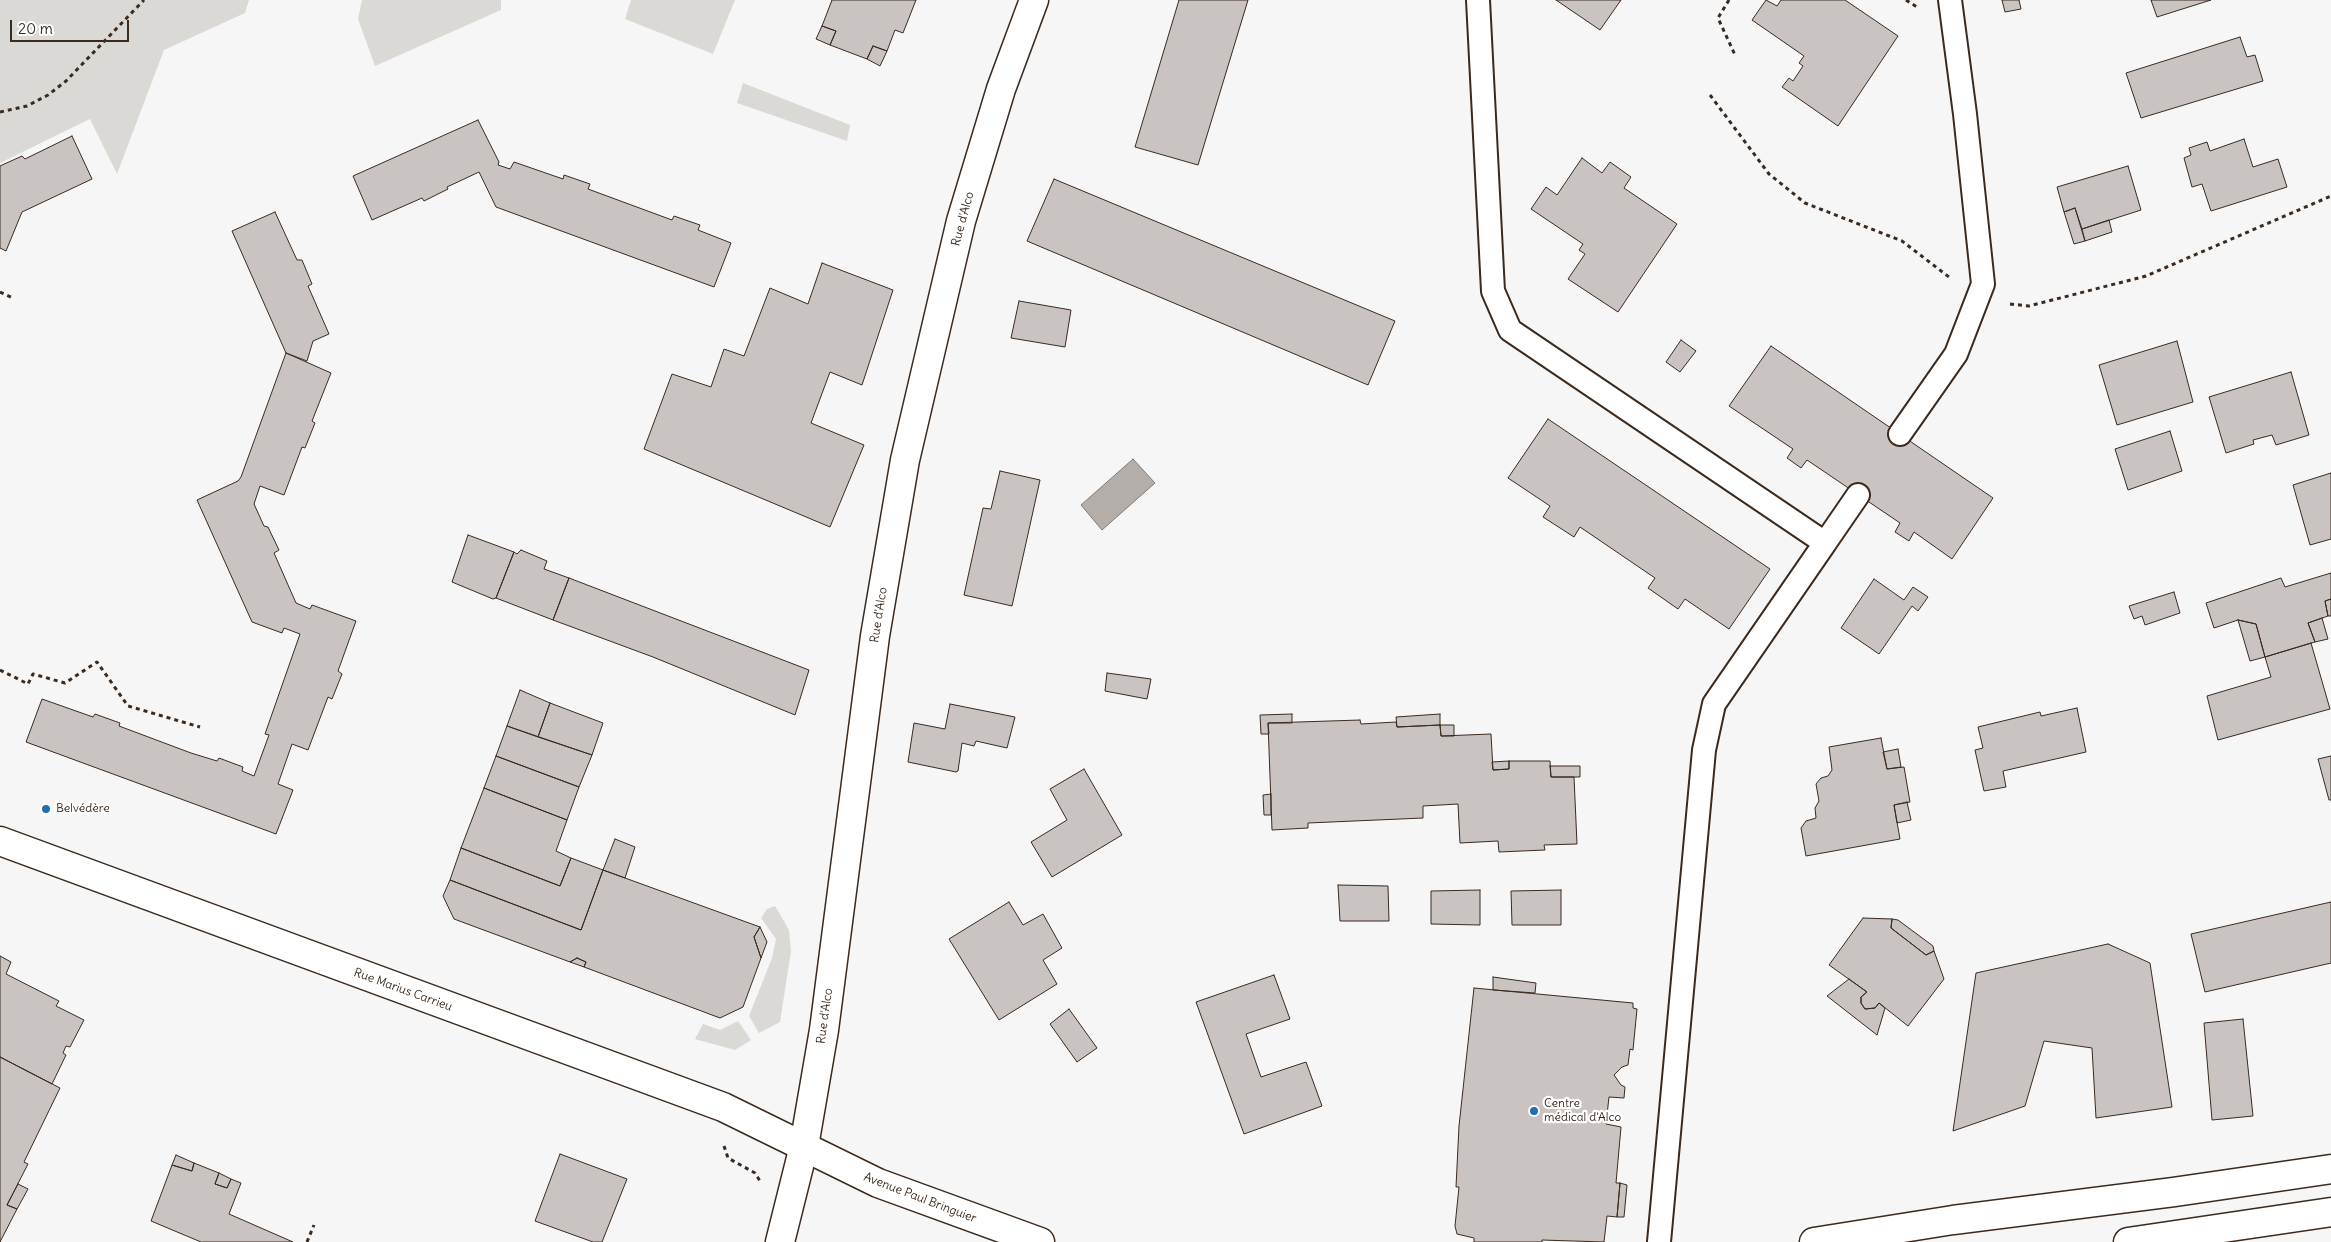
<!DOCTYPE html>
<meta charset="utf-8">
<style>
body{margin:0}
#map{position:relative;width:2331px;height:1242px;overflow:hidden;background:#f7f6f6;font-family:Delius,sans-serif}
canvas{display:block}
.scale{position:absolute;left:10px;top:20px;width:119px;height:22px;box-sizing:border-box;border:2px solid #3b2a1e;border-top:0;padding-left:6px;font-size:15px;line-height:18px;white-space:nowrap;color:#3b2a1e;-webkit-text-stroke:4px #fff;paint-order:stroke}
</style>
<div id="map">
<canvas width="2331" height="1242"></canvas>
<div class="scale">20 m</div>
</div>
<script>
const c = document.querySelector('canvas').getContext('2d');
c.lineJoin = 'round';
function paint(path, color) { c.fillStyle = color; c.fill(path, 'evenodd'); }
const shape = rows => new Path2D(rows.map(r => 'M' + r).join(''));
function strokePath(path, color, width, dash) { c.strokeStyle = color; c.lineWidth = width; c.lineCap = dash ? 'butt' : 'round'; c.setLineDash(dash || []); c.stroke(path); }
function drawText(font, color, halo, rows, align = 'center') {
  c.font = font + ' Delius,sans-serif'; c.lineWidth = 4.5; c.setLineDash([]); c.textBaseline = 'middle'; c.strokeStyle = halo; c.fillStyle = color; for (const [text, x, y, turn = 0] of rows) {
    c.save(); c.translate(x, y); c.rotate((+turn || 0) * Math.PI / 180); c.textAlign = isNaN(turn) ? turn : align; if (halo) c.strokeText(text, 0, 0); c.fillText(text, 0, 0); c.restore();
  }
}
paint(shape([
 [0,0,249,0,245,13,164,50,117,174,90,119,0,163],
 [362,0,501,0,501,10,375,66,358,19],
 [631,0,735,0,713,54,625,19],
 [743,83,850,125,847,141,737,103],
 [775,906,789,930,791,951,780,1022,759,1033,749,1016,772,958,776,939,761,918,767,909],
 [738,1021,751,1040,735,1050,695,1039,703,1024,720,1030]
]), '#dbd9d6');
const water = shape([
 [1133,459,1155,483,1102,530,1081,505,1133,459]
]);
paint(water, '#b4aeaa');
strokePath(water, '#847972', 1);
const building = shape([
 [832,0,916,0,903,33,895,30,887,51,873,46,867,59,830,45,836,31,822,26,832,0],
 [1179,0,1248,0,1198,165,1135,147,1179,0],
 [1556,0,1621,0,1600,30,1556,0],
 [1766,0,1777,6,1781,0,1845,0,1898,36,1838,126,1782,87,1789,78,1793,81,1803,66,1799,63,1804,56,1752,20,1766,0],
 [2002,0,2019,0,2021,9,2005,12,2002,0],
 [2151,0,2211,0,2157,17,2151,0],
 [822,26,836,31,830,45,816,39,822,26],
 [2240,37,2247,57,2255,55,2263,81,2141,118,2126,73,2240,37],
 [873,46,887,51,880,66,867,59,873,46],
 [478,120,499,162,498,165,510,169,514,162,563,179,564,175,590,184,588,189,672,220,674,216,700,225,698,230,731,243,714,287,496,207,479,172,447,187,448,189,424,201,422,198,372,220,353,176,478,120],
 [72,136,92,179,22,212,6,251,0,248,0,166,22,156,25,159,72,136],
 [2244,139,2253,167,2278,159,2287,187,2211,211,2202,184,2192,187,2184,158,2191,155,2189,148,2207,142,2210,151,2244,139],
 [1582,158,1602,173,1610,162,1631,177,1624,188,1677,224,1618,312,1568,279,1585,254,1579,250,1583,244,1531,209,1546,187,1557,195,1582,158],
 [2128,166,2141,210,2082,229,2075,208,2064,212,2057,187,2128,166],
 [1054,179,1395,321,1368,385,1027,241,1054,179],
 [2075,208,2085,241,2074,244,2064,212,2075,208],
 [275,212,297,260,302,260,312,284,308,286,329,334,313,341,307,361,286,353,232,231,275,212],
 [2109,220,2112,232,2085,241,2082,229,2109,220],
 [822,263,893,290,862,385,830,372,811,423,864,445,830,527,644,449,672,374,711,387,724,349,744,356,770,288,808,304,822,263],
 [1019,301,1071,310,1065,347,1011,338,1019,301],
 [1681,340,1696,351,1680,372,1666,362,1681,340],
 [2177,341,2193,402,2117,425,2099,365,2177,341],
 [1771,346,1993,498,1952,559,1914,532,1909,541,1895,532,1900,523,1807,460,1801,468,1787,458,1793,449,1729,406,1771,346],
 [286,353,331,373,312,421,315,423,305,448,302,447,284,495,260,486,254,504,264,526,268,527,279,550,274,553,296,603,310,609,312,605,356,621,338,671,342,674,332,699,328,697,308,750,292,744,278,784,293,790,276,834,26,742,42,699,93,717,95,714,120,723,119,726,191,753,217,761,219,758,243,767,242,771,254,776,269,735,265,734,300,634,284,628,282,633,252,622,197,500,238,481,241,477,286,353],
 [2291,372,2309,435,2276,445,2272,435,2253,440,2254,444,2226,453,2209,397,2291,372],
 [1548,419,1770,569,1729,629,1685,599,1678,609,1648,588,1655,578,1580,527,1574,537,1543,517,1550,506,1508,478,1548,419],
 [2170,431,2182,471,2128,490,2115,449,2170,431],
 [1000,471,1040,480,1012,606,964,595,983,508,991,509,1000,471],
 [2331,473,2331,539,2310,545,2293,485,2331,473],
 [468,535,514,552,496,598,493,599,452,582,468,535],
 [521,550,547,561,544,569,569,578,553,620,496,598,514,552,517,554,521,550],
 [2331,573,2331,599,2325,601,2328,616,2308,623,2315,642,2265,657,2256,624,2238,620,2214,628,2206,603,2281,578,2285,587,2331,573],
 [569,578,809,670,795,715,653,657,553,620,569,578],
 [1874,579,1904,600,1913,587,1928,597,1918,611,1912,606,1879,654,1841,628,1874,579],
 [2174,592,2180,613,2145,625,2142,616,2134,619,2129,606,2174,592],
 [2331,599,2331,616,2328,616,2325,601,2331,599],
 [2322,618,2328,639,2315,642,2308,623,2322,618],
 [2238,620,2256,624,2265,657,2250,661,2238,620],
 [2311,643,2330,709,2218,740,2207,696,2271,677,2265,657,2311,643],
 [1107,673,1151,679,1147,699,1105,691,1107,673],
 [520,690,550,703,538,737,507,726,520,690],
 [550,703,603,723,592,755,538,737,550,703],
 [950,704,1015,717,1007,748,976,741,974,746,962,743,958,771,956,772,908,762,914,723,945,729,950,704],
 [2077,708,2086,752,2003,771,2006,787,1984,791,1975,750,1983,748,1978,727,2040,712,2041,716,2077,708],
 [1292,714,1292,723,1268,723,1269,734,1261,734,1260,715,1292,714],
 [1440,714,1440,725,1397,727,1396,717,1440,714],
 [1360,720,1361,724,1396,722,1397,727,1440,725,1441,736,1491,734,1493,770,1509,769,1509,761,1550,761,1551,777,1574,777,1577,844,1544,845,1545,850,1499,852,1498,841,1460,843,1458,804,1423,806,1423,818,1308,823,1308,828,1272,830,1268,723,1360,720],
 [1440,725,1454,725,1454,736,1441,736,1440,725],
 [507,726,592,755,579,787,496,756,507,726],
 [1881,738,1887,769,1904,767,1910,802,1894,805,1900,839,1806,856,1801,828,1806,821,1816,818,1815,808,1819,801,1816,784,1821,778,1828,776,1832,770,1829,747,1881,738],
 [1898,749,1901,767,1887,769,1883,752,1898,749],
 [496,756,579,787,567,820,484,788,496,756],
 [2331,756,2331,800,2329,800,2318,759,2331,756],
 [1509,761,1509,769,1493,770,1492,762,1509,761],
 [1550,766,1580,766,1580,777,1551,777,1550,766],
 [1084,769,1122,835,1052,877,1031,842,1067,820,1050,789,1084,769],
 [484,788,567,820,556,851,571,858,560,886,461,848,484,788],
 [1271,794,1271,815,1264,815,1263,795,1271,794],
 [1907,802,1911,820,1897,823,1894,805,1907,802],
 [615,839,635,847,625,878,603,870,615,839],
 [461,848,560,886,571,858,603,870,581,930,450,880,461,848],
 [603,870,760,927,754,937,761,958,743,1007,720,1018,584,967,586,962,577,958,570,962,454,919,443,896,450,880,581,930,603,870],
 [1338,885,1388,886,1389,921,1340,921,1338,885],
 [1480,890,1480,925,1431,924,1431,891,1480,890],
 [1561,890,1561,925,1512,925,1511,891,1561,890],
 [1009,902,1023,925,1043,914,1062,948,1043,960,1057,984,999,1020,949,939,1009,902],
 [2331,902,2331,963,2205,992,2191,934,2331,902],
 [1863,918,1892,919,1891,928,1926,955,1934,951,1944,979,1908,1026,1879,1003,1875,1008,1865,1009,1861,1003,1861,997,1867,992,1829,965,1863,918],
 [1892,919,1898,920,1933,946,1934,951,1926,955,1891,928,1892,919],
 [760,927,767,942,761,958,754,937,760,927],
 [2108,944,2150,963,2172,1107,2096,1118,2092,1048,2044,1041,2025,1106,1953,1131,1976,973,2108,944],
 [0,956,11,962,6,974,59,1001,56,1006,84,1020,70,1047,66,1046,63,1053,66,1055,52,1084,0,1057,0,956],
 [577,958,586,962,584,967,570,962,577,958],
 [1274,975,1290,1019,1246,1034,1261,1077,1306,1062,1322,1106,1244,1134,1196,1002,1274,975],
 [1493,977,1536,983,1535,993,1493,990,1493,977],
 [1849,979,1867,992,1861,997,1861,1003,1865,1009,1875,1008,1879,1003,1885,1008,1877,1035,1827,996,1849,979],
 [1474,988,1633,1003,1633,1008,1637,1009,1633,1050,1630,1049,1628,1065,1622,1067,1614,1075,1621,1085,1625,1087,1624,1098,1609,1097,1606,1124,1621,1127,1616,1183,1620,1183,1617,1217,1607,1216,1604,1242,1542,1240,1542,1242,1474,1242,1474,1238,1457,1234,1455,1226,1459,1187,1456,1187,1459,1126,1474,988],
 [1069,1009,1097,1048,1077,1062,1050,1024,1069,1009],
 [2243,1019,2253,1116,2212,1120,2204,1023,2243,1019],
 [0,1057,60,1088,24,1162,28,1164,7,1205,17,1209,0,1242,0,1057],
 [560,1154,627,1179,602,1242,593,1242,535,1221,560,1154],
 [176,1155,194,1163,192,1171,172,1165,176,1155],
 [194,1163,219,1173,215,1184,227,1188,231,1179,241,1183,229,1214,293,1242,201,1242,151,1221,172,1165,192,1171,194,1163],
 [219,1173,231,1179,227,1188,215,1184,219,1173],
 [1620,1183,1627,1185,1624,1217,1617,1217,1620,1183],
 [18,1184,28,1189,17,1209,7,1205,18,1184]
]);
paint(building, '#c9c3c1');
strokePath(building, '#3b2a1e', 1);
const service = shape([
 [1478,0,1493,291,1510,330,1825,543,1858,495],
 [1900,434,1956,354,1983,284,1965,114,1950,0],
 [1659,1242,1704,750,1714,704,1825,543]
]);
const minor = shape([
 [804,1146,824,1030,875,636,905,460,961,221,1001,89,1034,0]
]);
const tertiary = shape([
 [780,1242,804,1146]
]);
const primary = shape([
 [0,841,723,1107,878,1183,1040,1242],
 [1814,1242,1953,1220,2174,1192,2331,1169],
 [2128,1242,2331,1212]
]);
strokePath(service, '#3b2a1e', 26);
strokePath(minor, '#3b2a1e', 31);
strokePath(tertiary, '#3b2a1e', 31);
strokePath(primary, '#3b2a1e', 31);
strokePath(shape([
 [1729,0,1718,18,1735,55],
 [1906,0,1917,7],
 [1710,95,1769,174,1805,203,1902,241,1949,277],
 [0,112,27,106,48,95,66,81,144,0],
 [0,292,13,298],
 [2010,304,2029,306,2146,276,2331,196],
 [0,670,28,684,33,674,65,683,97,662,128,706,200,727],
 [724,1146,728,1158,755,1173,760,1181],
 [307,1242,314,1225]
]), '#3b2a1e', 3, [4, 4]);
strokePath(service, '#fff', 22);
strokePath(minor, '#fff', 28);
strokePath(tertiary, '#fff', 28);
strokePath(primary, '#fff', 28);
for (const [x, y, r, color] of [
 [46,809,5,"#1f6fb2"],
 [1534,1111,5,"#1f6fb2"]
]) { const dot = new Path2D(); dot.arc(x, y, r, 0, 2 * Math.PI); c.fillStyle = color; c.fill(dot); strokePath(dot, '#fff', 2); }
drawText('12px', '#3b2a1e', '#fff', [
 ["Rue d'Alco",963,219,-75],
 ["Rue d'Alco",879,615,-81],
 ["Rue Marius Carrieu",403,990,20],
 ["Rue d'Alco",825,1016,-82],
 ["Avenue Paul Bringuier",920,1198,21]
]);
drawText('12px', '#3b2a1e', '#fff', [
 ["Belvédère",56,809],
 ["Centre",1544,1104],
 ["médical d'Alco",1544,1118]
], 'left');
</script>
